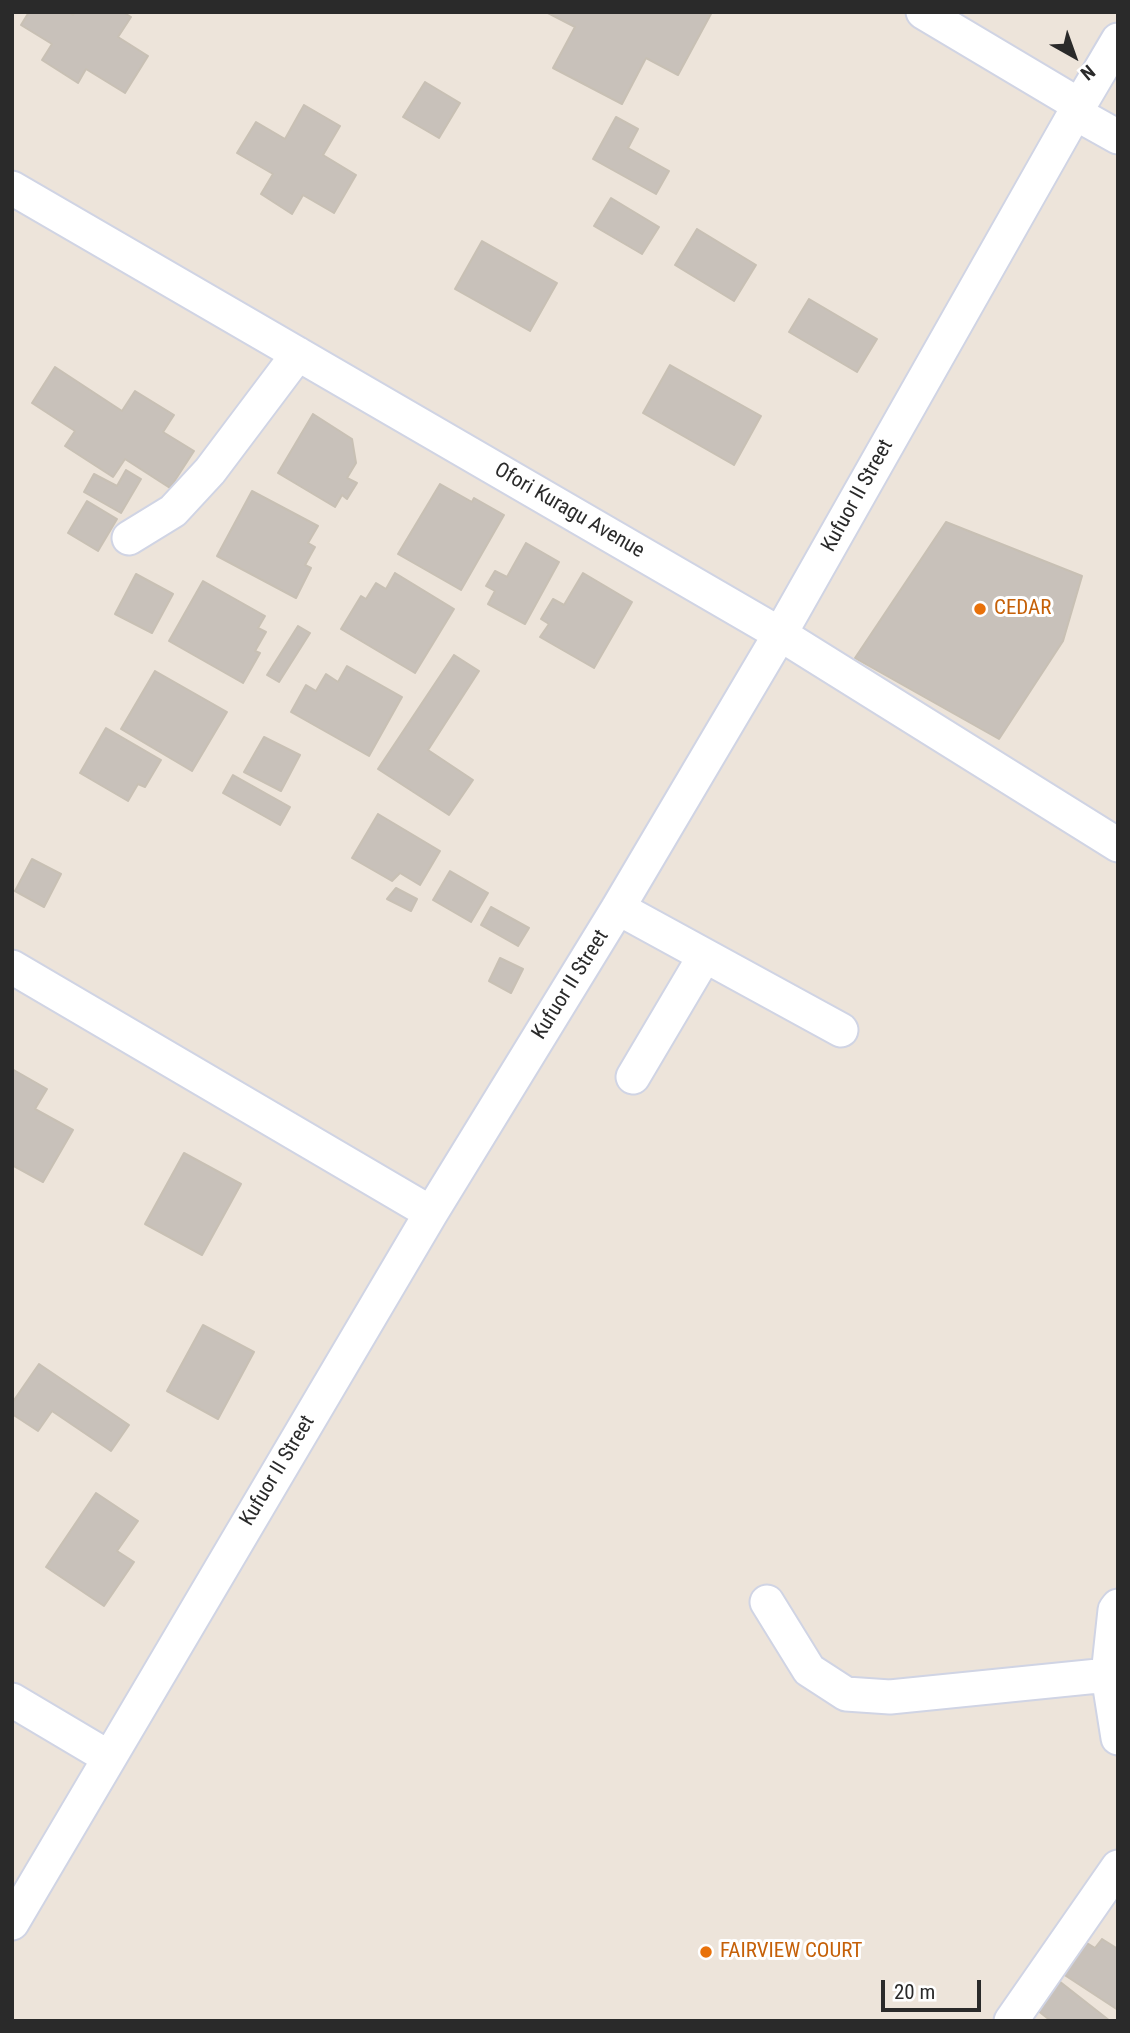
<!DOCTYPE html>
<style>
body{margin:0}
#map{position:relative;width:1130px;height:2033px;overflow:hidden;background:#ede4da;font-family:"Roboto Condensed",sans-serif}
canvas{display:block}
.frame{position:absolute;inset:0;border:14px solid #2a2a2a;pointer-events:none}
.north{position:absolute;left:1039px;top:21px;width:70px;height:70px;-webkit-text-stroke:5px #fff;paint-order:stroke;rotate:140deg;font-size:19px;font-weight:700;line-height:28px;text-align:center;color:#2a2a2a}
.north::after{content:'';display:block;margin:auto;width:24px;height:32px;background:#2a2a2a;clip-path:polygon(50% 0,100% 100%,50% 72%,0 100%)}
.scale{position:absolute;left:881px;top:1980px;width:100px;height:32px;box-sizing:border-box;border:4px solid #2a2a2a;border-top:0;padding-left:9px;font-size:21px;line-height:24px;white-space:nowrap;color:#2a2a2a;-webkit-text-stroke:5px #fff;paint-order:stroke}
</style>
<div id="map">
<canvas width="1130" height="2033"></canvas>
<div class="frame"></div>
<div class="north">N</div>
<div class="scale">20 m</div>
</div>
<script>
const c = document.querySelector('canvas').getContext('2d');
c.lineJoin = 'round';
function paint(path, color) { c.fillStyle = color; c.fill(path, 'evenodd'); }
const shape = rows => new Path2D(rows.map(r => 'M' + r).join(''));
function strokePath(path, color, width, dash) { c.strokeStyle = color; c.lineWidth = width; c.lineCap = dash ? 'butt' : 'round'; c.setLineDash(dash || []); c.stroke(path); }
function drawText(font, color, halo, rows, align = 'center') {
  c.font = font + ' "Roboto Condensed",sans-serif'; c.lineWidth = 6; c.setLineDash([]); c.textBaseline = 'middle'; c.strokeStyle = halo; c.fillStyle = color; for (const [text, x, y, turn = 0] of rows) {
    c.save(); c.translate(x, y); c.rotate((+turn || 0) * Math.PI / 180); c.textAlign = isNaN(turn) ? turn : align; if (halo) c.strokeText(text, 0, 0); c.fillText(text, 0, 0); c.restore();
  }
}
const building = shape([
 [29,12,69,12,73,15,75,12,123,12,131,17,118,37,148,56,125,93,86,69,78,83,42,60,52,44,21,25,29,12],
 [546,12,712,12,678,75,646,58,622,104,553,68,575,27,546,12],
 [425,82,460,103,439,138,403,117,425,82],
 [304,105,340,126,323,155,356,175,334,213,303,195,292,214,261,194,273,174,237,153,256,122,285,139,304,105],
 [616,117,638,129,628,148,669,171,656,194,593,159,616,117],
 [611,198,659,227,642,254,594,226,611,198],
 [697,229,756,265,734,301,675,265,697,229],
 [482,241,557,283,530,331,455,289,482,241],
 [809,299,877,339,857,372,789,332,809,299],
 [670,365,761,416,734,465,643,413,670,365],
 [55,367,122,411,135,391,174,415,163,432,194,451,170,488,125,459,113,477,65,446,75,431,32,403,55,367],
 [313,414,352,439,356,463,347,478,357,483,347,499,342,495,335,507,278,473,313,414],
 [126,470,141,479,121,513,84,492,94,474,117,486,126,470],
 [440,484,472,502,474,498,504,515,461,590,398,554,440,484],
 [252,491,318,526,308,543,315,547,305,565,311,568,296,598,217,556,252,491],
 [87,501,117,519,98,551,68,533,87,501],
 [946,522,1082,576,1063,641,999,739,855,658,946,522],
 [526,543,559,562,525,624,488,604,495,591,486,586,495,571,507,577,526,543],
 [395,573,454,609,415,673,341,629,361,596,366,599,376,583,386,589,395,573],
 [583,573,632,602,594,668,540,637,549,624,541,619,553,599,564,605,583,573],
 [136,574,173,594,152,633,115,614,136,574],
 [203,581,265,616,258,628,266,632,255,651,260,653,243,683,169,641,203,581],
 [298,626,310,633,279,682,267,675,298,626],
 [454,655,479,671,428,750,473,780,449,815,378,769,454,655],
 [347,666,402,697,369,756,291,712,306,685,316,691,326,674,338,682,347,666],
 [155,671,227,712,192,771,121,729,155,671],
 [106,728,161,760,145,787,138,784,128,801,80,773,106,728],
 [264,737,300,755,281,791,244,772,264,737],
 [233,775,290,807,280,825,223,793,233,775],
 [378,814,440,851,420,885,400,873,392,881,352,858,378,814],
 [32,859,61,874,44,907,15,891,32,859],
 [450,871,488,893,471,922,433,900,450,871],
 [396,888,417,899,411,911,387,899,396,888],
 [491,907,529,928,518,946,481,925,491,907],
 [500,958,523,969,511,993,489,981,500,958],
 [12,1069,47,1089,35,1109,73,1130,43,1182,12,1165,12,1069],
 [184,1153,241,1184,202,1255,145,1224,184,1153],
 [203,1325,254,1352,218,1419,167,1391,203,1325],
 [39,1364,129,1425,111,1451,52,1411,38,1431,12,1414,12,1403,39,1364],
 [96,1493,138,1521,117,1551,134,1562,104,1606,46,1567,96,1493],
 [1102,1939,1118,1949,1118,2010,1060,1972,1082,1940,1095,1948,1102,1939],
 [1059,1981,1110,2021,1051,2021,1037,2010,1059,1981]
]);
paint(building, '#c8c1ba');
strokePath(building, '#c8c0b4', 2);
const minor = shape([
 [923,12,1079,105],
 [1075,113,1118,137],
 [12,188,780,634,1118,845],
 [129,538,173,511,210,471,298,354],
 [618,908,841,1030],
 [12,967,431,1213],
 [633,1077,704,957],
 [767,1602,809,1670,846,1694,890,1697,1108,1675],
 [1118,1606,1115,1610,1108,1675,1118,1738],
 [12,1700,108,1757],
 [12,1923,431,1213,618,908,780,634,1075,113,1118,40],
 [1011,2021,1118,1867]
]);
strokePath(minor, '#d0d4e4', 37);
strokePath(minor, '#fff', 33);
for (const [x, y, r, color] of [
 [980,609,7,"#e8710a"],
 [706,1952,7,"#e8710a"]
]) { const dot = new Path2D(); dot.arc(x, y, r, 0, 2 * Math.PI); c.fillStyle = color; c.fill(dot); strokePath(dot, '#fff', 2.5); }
drawText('21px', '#2a2a2a', '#fff', [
 ["Kufuor II Street",858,496,-61],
 ["Ofori Kuragu Avenue",569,511,30],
 ["Kufuor II Street",571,985,-58],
 ["Kufuor II Street",278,1471,-59]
]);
drawText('21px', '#c56008', '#fff', [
 ["CEDAR",994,609],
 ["FAIRVIEW COURT",720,1952]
], 'left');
</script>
